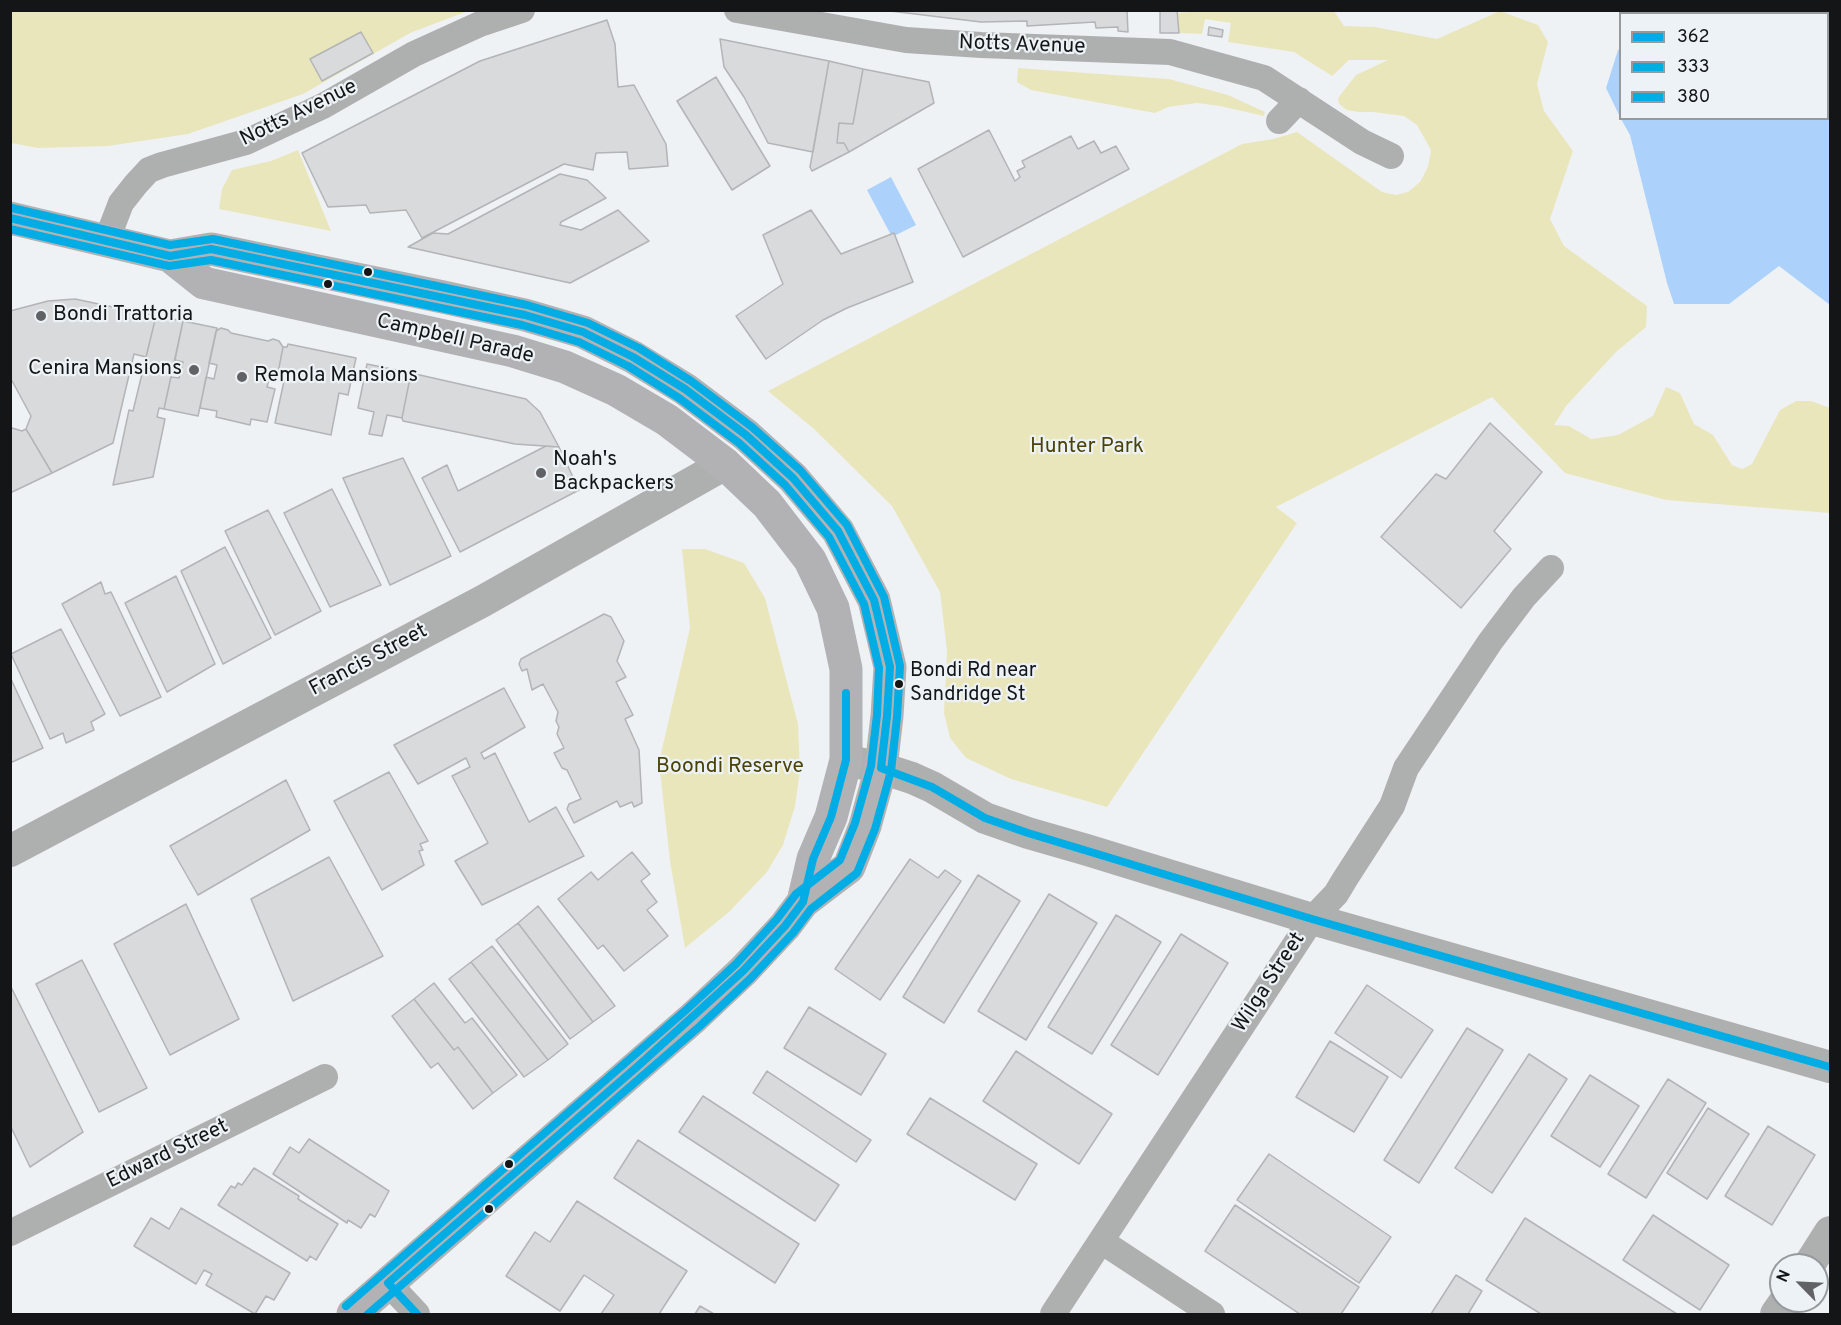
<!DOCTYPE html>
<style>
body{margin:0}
#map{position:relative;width:1841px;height:1325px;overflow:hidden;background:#eff2f5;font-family:Overpass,sans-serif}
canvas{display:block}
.frame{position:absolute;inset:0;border:12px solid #131517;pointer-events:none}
.legend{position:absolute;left:1619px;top:12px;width:210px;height:108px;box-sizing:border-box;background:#edf2f7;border:2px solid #969a9d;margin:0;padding:8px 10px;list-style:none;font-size:18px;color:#131517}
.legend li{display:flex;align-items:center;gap:12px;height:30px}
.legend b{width:30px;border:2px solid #969a9d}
.north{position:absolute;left:1769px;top:1253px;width:60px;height:60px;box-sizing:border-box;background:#edf2f7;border:2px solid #969a9d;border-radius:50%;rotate:294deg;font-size:16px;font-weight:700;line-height:24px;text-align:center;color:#131517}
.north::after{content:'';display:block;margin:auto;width:21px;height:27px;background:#606265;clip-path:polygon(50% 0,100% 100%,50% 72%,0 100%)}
</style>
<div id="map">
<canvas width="1841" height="1325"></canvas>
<div class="frame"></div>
<ul class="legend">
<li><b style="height:8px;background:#01ade4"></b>362</li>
<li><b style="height:8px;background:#01ade4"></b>333</li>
<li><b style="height:8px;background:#01ade4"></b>380</li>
</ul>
<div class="north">N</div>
</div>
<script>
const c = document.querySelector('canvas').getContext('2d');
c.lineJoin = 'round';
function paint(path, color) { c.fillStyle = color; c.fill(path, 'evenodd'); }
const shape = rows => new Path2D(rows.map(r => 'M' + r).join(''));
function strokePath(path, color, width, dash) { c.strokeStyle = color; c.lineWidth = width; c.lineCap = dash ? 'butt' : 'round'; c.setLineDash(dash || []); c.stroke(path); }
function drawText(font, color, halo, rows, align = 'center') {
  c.font = font + ' Overpass,sans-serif'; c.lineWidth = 4.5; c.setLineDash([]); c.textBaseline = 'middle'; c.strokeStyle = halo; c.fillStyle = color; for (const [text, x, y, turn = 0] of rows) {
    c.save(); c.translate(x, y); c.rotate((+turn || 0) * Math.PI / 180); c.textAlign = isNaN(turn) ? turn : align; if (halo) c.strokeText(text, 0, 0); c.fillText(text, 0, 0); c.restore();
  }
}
paint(shape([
 [1189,10,1334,11,1344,26,1375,27,1437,39,1500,11,1538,25,1548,42,1537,84,1544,111,1573,151,1550,219,1564,246,1647,306,1646,327,1616,352,1566,406,1554,425,1569,426,1591,439,1618,435,1653,416,1666,387,1680,393,1694,424,1713,435,1732,465,1742,469,1752,464,1780,410,1796,401,1811,401,1830,408,1830,513,1666,500,1565,473,1492,397,1276,507,1297,523,1107,807,1011,779,966,758,950,738,944,713,947,651,940,592,892,506,814,429,768,391,1242,144,1273,139,1297,132,1382,192,1396,195,1408,192,1420,182,1428,167,1431,150,1417,125,1404,116,1373,112,1358,112,1347,110,1339,104,1338,98,1356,75,1388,60,1349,60,1332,76,1294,52,1228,42,1231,23,1205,19,1202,34,1179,33,1177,13,1189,12],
 [11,11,468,11,410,33,303,94,188,134,108,146,38,148,11,143],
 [1018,68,1169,79,1228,95,1265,112,1264,116,1220,106,1197,103,1168,107,1155,113,1031,90,1017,82],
 [298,150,331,231,219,209,222,189,232,170,271,161],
 [682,549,705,549,744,563,765,598,798,724,800,771,795,806,783,845,767,872,730,911,685,948,670,861,659,762,690,628]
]), '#eae6bc');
paint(shape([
 [1729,11,1830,11,1830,305,1779,266,1729,304,1674,304,1667,283,1630,135,1621,119,1828,118,1828,14,1727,13],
 [1620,49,1620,117,1606,88,1618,50],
 [891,177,916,225,892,237,867,190]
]), '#acd2fb');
const building = shape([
 [882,10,1127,10,1128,32,1118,31,1118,27,1096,28,1095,22,1027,26,1027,21,981,22,882,10],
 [1160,10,1177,10,1179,33,1160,33,1160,10],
 [607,20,615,44,618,87,634,85,666,144,668,166,629,169,627,152,596,153,593,170,564,164,422,238,406,210,370,213,366,205,328,207,302,153,480,61,607,20],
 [1209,27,1223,30,1222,37,1208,35,1209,27],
 [361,32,373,53,322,81,310,59,361,32],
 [720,39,829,61,813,152,768,143,744,97,724,67,720,39],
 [829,61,863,69,853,124,839,123,837,143,844,143,849,152,812,171,810,167,829,61],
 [863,69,929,82,934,103,849,152,844,143,837,143,839,123,853,124,863,69],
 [716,77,770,166,732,190,677,101,716,77],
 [989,130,1015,181,1020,177,1017,171,1025,167,1022,161,1071,136,1078,149,1094,141,1101,153,1116,146,1129,169,963,257,918,169,989,130],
 [560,174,587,180,606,198,561,222,560,225,581,230,618,210,649,241,570,283,408,247,433,233,448,234,560,174],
 [811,210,841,254,894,233,913,282,847,308,823,320,766,359,736,316,783,284,763,235,811,210],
 [75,299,156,316,146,357,134,354,113,443,52,473,26,429,31,416,10,377,10,311,48,301,75,299],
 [156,316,183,321,164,409,159,408,157,417,165,419,153,477,113,485,129,410,133,411,156,316],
 [183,321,217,328,198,416,164,409,171,377,179,378,183,362,175,360,183,321],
 [221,328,228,330,231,333,268,341,273,339,279,341,283,347,277,378,270,376,267,387,275,389,267,422,251,419,250,425,216,417,217,411,200,408,206,377,214,379,217,365,209,363,216,331,221,328],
 [288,344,356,358,348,395,339,393,331,435,275,423,284,381,277,378,283,347,287,347,288,344],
 [367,364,411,373,402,418,387,415,382,436,369,434,374,412,358,408,367,364],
 [411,373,526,399,540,412,559,447,515,444,403,421,402,418,411,373],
 [1490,423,1542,472,1494,531,1511,549,1461,608,1381,537,1436,474,1446,479,1490,423],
 [10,426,12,428,22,431,26,429,52,473,10,493,10,426],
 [546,446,559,447,579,490,460,552,422,478,447,465,458,491,546,446],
 [403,458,451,556,390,585,343,478,403,458],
 [332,489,381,585,330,607,284,513,332,489],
 [268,510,321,611,275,635,225,531,268,510],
 [225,547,271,638,223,664,181,571,225,547],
 [176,576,215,664,167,692,125,603,176,576],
 [101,582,105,594,111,592,161,697,120,716,62,604,101,582],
 [604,614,611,617,624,641,617,661,626,677,616,682,633,715,625,719,639,750,642,803,634,807,632,802,620,807,617,801,574,823,567,809,569,804,581,799,567,770,562,768,554,753,564,748,557,734,559,727,556,721,558,712,543,684,532,690,527,669,522,671,519,664,521,659,604,614],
 [61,629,105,714,91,722,94,730,66,743,63,733,50,739,11,654,61,629],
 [10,677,43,748,10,763,10,677],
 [504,688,525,727,481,753,484,759,495,753,529,822,556,807,584,856,482,905,455,861,488,843,452,776,470,767,466,758,418,784,394,745,504,688],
 [389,772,428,841,420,844,423,850,419,851,424,865,382,890,334,801,389,772],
 [286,780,310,830,198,895,170,846,286,780],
 [632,852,650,874,641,881,657,902,647,910,668,936,624,971,603,945,598,949,558,899,591,872,598,880,632,852],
 [329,857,383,956,293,1001,251,899,329,857],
 [910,859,938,878,945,870,961,881,880,1000,835,969,910,859],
 [978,875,1020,901,944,1023,903,997,978,875],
 [1049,894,1097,923,1026,1040,978,1011,1049,894],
 [186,904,239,1019,170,1055,114,944,186,904],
 [538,906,615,1006,593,1022,518,923,538,906],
 [1116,915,1161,942,1092,1054,1048,1027,1116,915],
 [518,923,593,1022,570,1039,496,940,518,923],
 [1181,934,1228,963,1158,1075,1111,1045,1181,934],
 [492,946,568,1044,548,1060,471,962,492,946],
 [82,960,147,1088,99,1112,36,984,82,960],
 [471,962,548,1060,524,1077,449,979,471,962],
 [434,983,465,1023,472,1018,517,1075,493,1093,458,1047,454,1050,414,999,434,983],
 [10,985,83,1132,30,1167,10,1125,10,985],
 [1367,985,1433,1030,1401,1078,1335,1033,1367,985],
 [414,999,454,1050,458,1047,493,1093,473,1109,438,1063,431,1068,392,1016,414,999],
 [809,1007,886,1054,861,1095,784,1048,809,1007],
 [1467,1028,1503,1050,1419,1183,1384,1160,1467,1028],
 [1330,1041,1388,1077,1354,1132,1296,1097,1330,1041],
 [1016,1051,1112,1114,1079,1164,983,1101,1016,1051],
 [1529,1054,1567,1079,1492,1193,1455,1168,1529,1054],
 [767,1071,871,1140,856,1162,753,1093,767,1071],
 [1590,1075,1639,1106,1600,1167,1551,1136,1590,1075],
 [1668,1079,1706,1103,1646,1198,1608,1174,1668,1079],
 [703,1096,839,1185,815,1221,679,1132,703,1096],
 [930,1098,1037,1164,1015,1200,907,1134,930,1098],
 [1708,1108,1749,1134,1707,1199,1667,1173,1708,1108],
 [1768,1126,1815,1155,1772,1225,1725,1196,1768,1126],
 [309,1139,389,1191,375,1217,370,1214,361,1228,348,1220,347,1223,273,1174,290,1147,299,1153,309,1139],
 [638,1140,799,1244,775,1283,614,1178,638,1140],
 [1269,1154,1391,1237,1359,1283,1237,1200,1269,1154],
 [254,1168,299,1196,298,1199,338,1224,316,1260,310,1256,307,1261,218,1205,231,1186,235,1188,238,1183,242,1185,254,1168],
 [577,1201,687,1271,659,1314,601,1314,614,1295,584,1275,560,1311,506,1276,535,1232,550,1242,577,1201],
 [1235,1205,1359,1287,1341,1314,1300,1314,1205,1251,1235,1205],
 [181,1208,290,1273,274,1300,266,1296,255,1314,206,1285,212,1274,204,1270,196,1284,134,1246,151,1218,169,1229,181,1208],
 [1653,1215,1729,1265,1700,1310,1623,1260,1653,1215],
 [1525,1218,1677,1314,1541,1314,1486,1280,1525,1218],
 [1456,1275,1482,1291,1468,1314,1431,1314,1456,1275],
 [700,1306,714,1314,695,1314,700,1306]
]);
paint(building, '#d8dadc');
strokePath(building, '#b2b4b6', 1.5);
strokePath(shape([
 [737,10,906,40,981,45,1170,52,1264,78,1362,142,1391,156],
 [1279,121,1299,100],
 [106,242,121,203,136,184,149,170,162,165,246,142,323,106,414,54,480,24,522,10],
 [10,1233,325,1077],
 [1101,1241,1212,1314],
 [388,1283,417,1314],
 [1053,1314,1312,919,1336,894,1345,879,1392,806,1406,768,1490,642,1524,597,1551,568]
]), '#aeb0b0', 26);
strokePath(shape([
 [846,760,881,768,912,778,932,787,985,818,1028,833,1087,850,1312,919,1830,1067],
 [10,851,483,601,725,464],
 [1809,1265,1830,1232],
 [1776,1314,1785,1301]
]), '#aeb0b0', 32);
strokePath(shape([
 [10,218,170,256,204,283,513,351,565,367,616,390,667,420,725,464,767,504,810,560,833,608,846,669,846,760,831,817,813,859,803,902],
 [170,256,211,249,443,297,525,315,583,332,633,357,685,389,746,435,793,478,838,531,874,600,890,667,887,716,881,768,865,826,849,867,803,902,785,926,743,971,693,1018,353,1314]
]), '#b2b2b4', 33);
strokePath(shape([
 [10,218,170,256,211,249,525,315,583,332,633,357,685,389,746,435,793,478,838,531,874,600,890,667,887,716,881,768,932,787,985,818,1028,833,1312,919,1830,1067],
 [417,1314,388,1283,638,1066,743,971,785,926,803,902,813,859,831,817,846,760,846,693]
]), '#01ade4', 8);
strokePath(shape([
 [10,229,169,266,211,260,522,325,579,342,628,366,679,398,739,443,785,485,829,537,864,604,879,668,877,715,871,766,855,823,840,860,796,894,777,919,736,964,686,1010,346,1306]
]), '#01ade4', 8);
strokePath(shape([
 [12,208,170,245,213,239,527,305,588,323,639,348,691,381,752,427,800,470,847,525,884,597,900,666,897,717,891,771,875,829,857,873,811,909,793,933,751,978,700,1026,368,1314]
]), '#01ade4', 8);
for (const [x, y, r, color] of [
 [368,272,5,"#131517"],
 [328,284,5,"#131517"],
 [41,316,6,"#606265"],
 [194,370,6,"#606265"],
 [242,377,6,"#606265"],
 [541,473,6,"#606265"],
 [899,684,5,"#131517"],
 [509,1164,5,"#131517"],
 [489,1209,5,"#131517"]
]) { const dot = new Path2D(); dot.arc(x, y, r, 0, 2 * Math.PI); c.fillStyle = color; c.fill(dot); strokePath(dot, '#edf2f7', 2); }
drawText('20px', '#131517', '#edf2f7', [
 ["Bondi Rd near",910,672],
 ["Sandridge St",910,696]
], 'left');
drawText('21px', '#131517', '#edf2f7', [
 ["Notts Avenue",1022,46,2],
 ["Notts Avenue",299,114,-26],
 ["Campbell Parade",455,340,13],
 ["Francis Street",369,661,-28],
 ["Wilga Street",1270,983,-57],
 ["Edward Street",168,1155,-26]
]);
drawText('21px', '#131517', '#edf2f7', [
 ["Bondi Trattoria",53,316],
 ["Cenira Mansions",182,370,"right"],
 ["Remola Mansions",254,377],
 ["Noah's",553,461],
 ["Backpackers",553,485]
], 'left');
drawText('21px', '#4b4303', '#edf2f7', [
 ["Hunter Park",1087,448],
 ["Boondi Reserve",730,768]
]);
</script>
